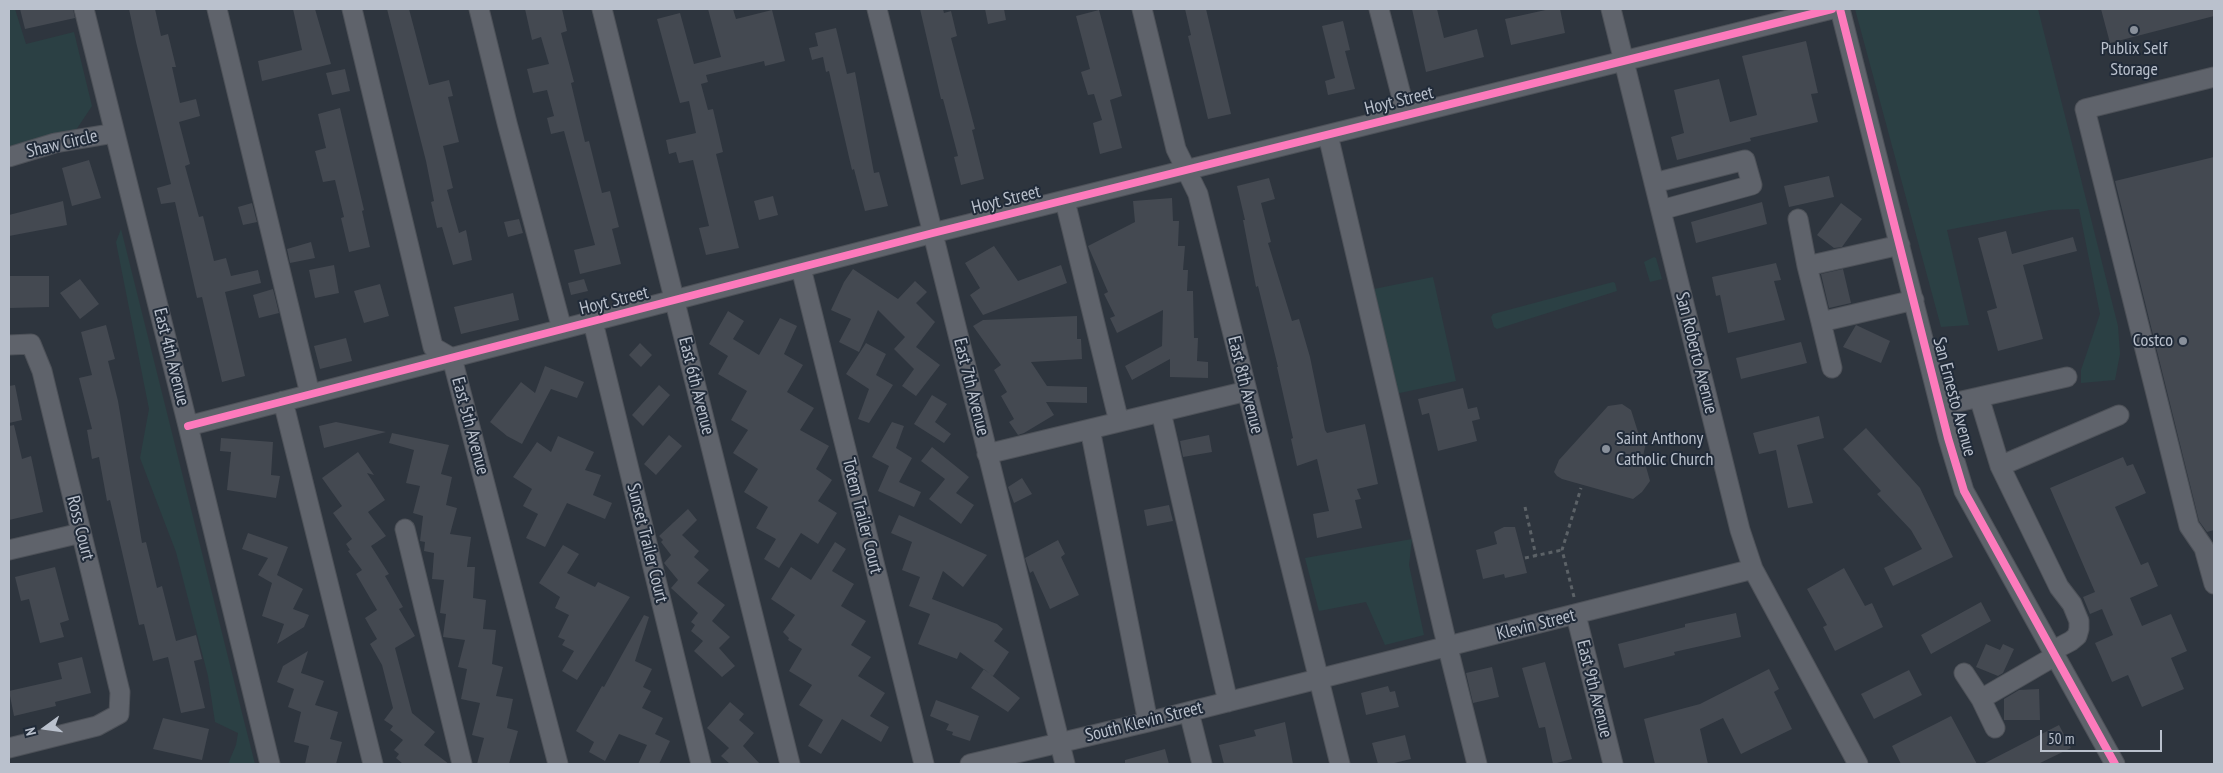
<!DOCTYPE html>
<style>
body{margin:0}
#map{position:relative;width:2223px;height:773px;overflow:hidden;background:#2e353e;font-family:"PT Sans Narrow",sans-serif}
canvas{display:block}
.frame{position:absolute;inset:0;border:10px solid #bac1cd;pointer-events:none}
.north{position:absolute;left:20px;top:703px;width:50px;height:50px;-webkit-text-stroke:4px #212b39;paint-order:stroke;rotate:256deg;font-size:14px;font-weight:700;line-height:20px;text-align:center;color:#bac1cd}
.north::after{content:'';display:block;margin:auto;width:18px;height:22px;background:#bac1cd;clip-path:polygon(50% 0,100% 100%,50% 72%,0 100%)}
.scale{position:absolute;left:2040px;top:730px;width:122px;height:22px;box-sizing:border-box;border:2px solid #bac1cd;border-top:0;padding-left:6px;font-size:15px;line-height:18px;white-space:nowrap;color:#bac1cd;-webkit-text-stroke:4px #212b39;paint-order:stroke}
</style>
<div id="map">
<canvas width="2223" height="773"></canvas>
<div class="frame"></div>
<div class="north">N</div>
<div class="scale">50 m</div>
</div>
<script>
const c = document.querySelector('canvas').getContext('2d');
c.lineJoin = 'round';
function paint(path, color) { c.fillStyle = color; c.fill(path, 'evenodd'); }
const shape = rows => new Path2D(rows.map(r => 'M' + r).join(''));
function strokePath(path, color, width, dash) { c.strokeStyle = color; c.lineWidth = width; c.lineCap = dash ? 'butt' : 'round'; c.setLineDash(dash || []); c.stroke(path); }
function drawText(font, color, halo, rows, align = 'center') {
  c.font = font + ' "PT Sans Narrow",sans-serif'; c.lineWidth = 4; c.setLineDash([]); c.textBaseline = 'middle'; c.strokeStyle = halo; c.fillStyle = color; for (const [text, x, y, turn = 0] of rows) {
    c.save(); c.translate(x, y); c.rotate((+turn || 0) * Math.PI / 180); c.textAlign = isNaN(turn) ? turn : align; if (halo) c.strokeText(text, 0, 0); c.fillText(text, 0, 0); c.restore();
  }
}
paint(shape([
 [9,9,15,9,26,44,74,32,92,106,76,130,9,147],
 [1855,9,2038,9,2118,326,2120,354,2115,380,2081,383,2081,370,2100,314,2079,209,2050,210,1947,230,1969,325,1941,327],
 [121,229,242,713,255,764,228,764,236,745,238,733,215,722,208,676,176,552,140,458,149,409,116,242],
 [1654,257,1656,258,1662,279,1650,282,1644,262],
 [1433,277,1456,381,1395,394,1369,290],
 [1613,282,1615,283,1617,291,1497,329,1494,327,1491,317,1493,314],
 [1412,539,1409,565,1424,635,1385,645,1366,602,1319,611,1305,558]
]), '#2b4044');
paint(shape([
 [20,9,73,9,75,18,25,29],
 [129,9,155,9,161,36,168,34,176,67,172,67,180,103,196,99,200,116,179,122,190,164,185,166,199,217,203,216,214,261,226,258,231,276,258,270,261,283,225,292,245,376,222,382,202,297,197,298,175,202,161,204,157,188,171,184,136,42],
 [293,9,315,9,331,64,262,81,258,61,302,50],
 [387,9,409,9,429,85,449,80,453,96,448,97,459,142,443,146,453,188,447,190,459,233,466,230,472,260,453,265,442,227,437,228,431,202,434,201,426,161],
 [525,9,562,9,567,31,561,33,574,82,571,83,585,142,589,141,602,193,610,191,619,227,612,229,621,264,580,274,574,250,595,245,564,131,551,134,547,118,554,116,547,90,533,93,527,69,549,64,541,37,532,40],
 [708,9,733,9,736,19,772,10,785,61,765,66,764,61,706,75,708,82,701,84,708,110,713,109,723,152,716,154,739,248,706,255,699,228,709,226,693,160,679,163,676,152,669,154,666,140,696,133,689,101,680,103,657,19,680,13,694,64,721,57],
 [920,9,943,9,944,13,951,11,957,36,951,38,975,129,972,130,984,179,961,185,954,157,958,156,943,99,941,99],
 [985,9,1004,9,1006,20,988,24],
 [1185,9,1206,9,1231,114,1208,119,1188,36,1191,35],
 [1412,9,1437,9,1444,38,1477,29,1484,57,1426,72],
 [1550,9,1560,9,1565,33,1511,45,1505,19],
 [2101,9,2214,9,2214,16,2110,43],
 [1099,10,1122,96,1110,100,1122,148,1100,154,1093,123,1102,120,1094,94,1088,95,1081,72,1090,69,1076,16],
 [1343,21,1350,50,1345,51,1355,89,1328,95,1325,81,1335,78,1322,26],
 [836,28,847,74,855,72,874,173,879,172,888,206,865,211,854,169,852,170,829,71,826,72,823,57,812,60,809,48,818,46,815,33],
 [1806,41,1818,93,1811,94,1818,122,1750,138,1751,141,1677,160,1671,137,1684,133,1674,90,1719,79,1730,122,1757,115,1742,56],
 [345,69,350,91,332,95,326,73],
 [340,108,364,210,362,211,370,247,349,252,341,218,344,217,335,180,323,182,315,151,326,148,318,114],
 [2214,157,2214,530,2207,532,2199,521,2115,181],
 [89,160,101,198,72,206,62,168],
 [1829,176,1834,197,1789,207,1784,186],
 [1269,178,1275,199,1261,203,1271,242,1268,243,1292,321,1299,319,1310,357,1325,430,1327,433,1365,424,1378,484,1357,489,1361,499,1355,500,1362,528,1317,538,1313,514,1329,511,1317,459,1297,466,1291,439,1293,438,1277,367,1278,367,1258,286,1256,287,1243,220,1245,220,1237,186],
 [773,196,778,215,759,220,754,201],
 [1172,198,1173,221,1179,221,1178,246,1185,246,1183,270,1188,270,1187,291,1193,291,1194,338,1198,338,1197,361,1208,362,1208,378,1170,377,1170,359,1132,380,1125,366,1162,346,1163,310,1117,333,1110,318,1115,316,1104,294,1108,292,1088,246,1135,222,1133,201],
 [63,201,67,225,9,236,9,215],
 [1762,202,1767,224,1696,243,1691,222],
 [252,203,257,222,243,225,238,207],
 [1841,203,1862,219,1842,247,1834,248,1817,235],
 [519,219,523,233,508,237,504,222],
 [2006,231,2012,254,2073,237,2077,251,2023,265,2043,339,1998,351,1987,311,1997,308,1978,238],
 [311,242,315,258,290,263,287,249],
 [994,246,1018,281,1061,265,1067,283,983,315,970,295,980,288,965,263],
 [1776,263,1781,280,1774,281,1785,320,1728,333,1720,295,1716,296,1712,277],
 [334,265,339,293,315,298,309,270],
 [853,269,898,299,915,281,927,292,916,303,935,322,916,347,940,365,916,396,902,386,914,369,894,349,905,337,878,310,859,352,839,342,851,319,831,310,844,282],
 [1843,269,1851,303,1829,308,1821,274],
 [9,276,49,276,49,307,9,308],
 [80,279,99,304,80,319,60,293],
 [584,279,588,291,571,295,568,283],
 [380,284,389,316,364,323,354,291],
 [273,289,279,313,259,318,253,295],
 [513,293,519,320,461,334,454,307],
 [728,311,744,321,733,339,759,355,780,318,797,326,784,354,803,365,787,392,814,408,800,430,829,446,816,469,832,480,818,501,837,513,818,544,801,533,779,568,764,559,776,539,756,528,768,507,744,492,758,469,733,453,748,430,731,420,747,391,718,374,728,356,709,344],
 [1077,316,1077,339,1081,339,1082,359,1031,362,1047,386,1087,387,1087,403,1046,402,1054,415,1024,433,1018,435,1009,422,1014,419,1001,396,1007,392,994,370,1001,365,973,326,983,320],
 [106,325,115,359,108,361,118,401,142,543,146,542,157,588,162,586,176,641,196,635,202,659,194,661,205,708,181,713,168,657,153,661,144,624,139,625,110,500,107,501,99,457,92,459,87,430,92,429,79,378,92,375,81,332],
 [1856,325,1890,341,1881,363,1843,347],
 [346,338,352,361,320,369,314,346],
 [1801,342,1807,363,1741,379,1736,358],
 [640,343,652,355,641,367,629,355],
 [866,343,886,354,876,375,893,385,869,423,858,419,869,389,846,374],
 [545,366,584,382,577,398,551,389,522,444,507,436,490,422,521,382,535,393],
 [15,385,22,420,9,423,9,386],
 [659,385,670,395,643,426,632,415],
 [1463,388,1468,409,1477,407,1480,419,1472,421,1477,441,1438,451,1429,413,1422,415,1418,399],
 [932,395,947,404,935,422,951,434,944,443,914,424],
 [1622,404,1631,410,1638,432,1646,443,1643,456,1650,481,1642,492,1633,499,1562,479,1557,476,1554,472,1559,460,1608,406],
 [1819,416,1824,438,1797,445,1813,503,1788,508,1776,450,1759,454,1753,433],
 [336,422,386,432,324,448,319,426],
 [892,422,904,426,896,448,912,458,899,482,921,492,914,507,878,491,889,466,872,457],
 [14,425,22,459,31,456,43,512,9,520,9,426],
 [1866,428,1920,488,1953,557,1893,586,1884,568,1922,549,1911,530,1877,494,1881,491,1843,449],
 [392,433,449,445,441,474,452,477,446,505,457,508,450,534,471,537,467,567,475,567,473,598,486,600,483,629,496,630,492,664,503,667,496,696,513,699,507,728,518,731,509,764,477,764,484,738,472,735,480,703,461,699,467,669,458,667,465,640,443,637,446,614,440,613,444,580,432,579,434,553,424,551,425,542,420,541,423,516,413,513,420,486,406,483,414,450,389,443],
 [669,435,682,446,656,475,644,464],
 [1209,435,1212,452,1183,457,1180,441],
 [558,436,594,452,585,470,601,475,593,495,612,503,605,519,567,503,545,547,526,538,538,514,523,506,532,489,513,477,537,442,551,452],
 [221,438,273,442,271,475,280,476,276,498,227,490,231,452,220,451],
 [932,447,969,477,956,493,974,505,961,524,929,499,945,479,921,461],
 [358,452,374,475,367,473,385,500,368,512,386,536,371,546,389,574,385,576,403,607,399,609,415,636,395,648,412,713,435,732,424,745,449,764,403,764,396,758,399,754,394,750,403,740,390,730,393,726,384,720,393,708,382,665,370,644,377,639,365,618,377,610,356,574,362,570,348,551,350,550,346,544,352,539,333,513,342,506,322,478],
 [2123,457,2127,466,2133,464,2146,493,2115,507,2141,565,2148,562,2158,586,2130,598,2142,626,2171,614,2187,651,2171,658,2184,689,2142,707,2128,675,2112,682,2095,643,2113,635,2102,609,2090,614,2083,597,2095,592,2050,488],
 [1022,478,1032,494,1014,503,1008,487],
 [1169,505,1173,521,1147,526,1144,510],
 [688,509,697,520,682,535,699,551,694,557,709,570,697,583,725,605,712,621,730,637,719,648,735,666,722,677,694,651,703,641,691,631,695,625,691,622,698,613,671,588,678,580,664,563,671,555,661,542,663,540,659,536],
 [899,515,987,555,963,587,943,571,932,599,997,624,1003,629,994,641,1009,652,993,676,960,652,957,659,918,644,930,614,909,606,920,577,902,570,912,542,891,533],
 [1504,527,1515,527,1527,573,1505,578,1504,574,1483,579,1476,550,1497,544,1494,532],
 [248,533,288,547,277,575,303,589,293,609,309,615,304,627,277,644,284,624,262,616,272,583,258,575,268,558,242,549],
 [1058,540,1065,554,1061,557,1079,595,1050,609,1033,571,1030,573,1025,558],
 [835,542,846,549,832,571,854,584,841,606,866,621,851,645,871,657,858,676,885,693,870,716,889,727,881,742,842,719,821,754,808,746,823,720,799,705,812,685,789,671,802,649,788,640,789,638,783,632,795,615,771,599,791,567,811,580],
 [563,545,579,554,567,573,595,587,598,582,630,597,577,680,562,671,574,651,562,645,565,640,558,637,569,615,555,608,560,597,539,583],
 [55,567,69,620,60,623,64,637,40,643,29,599,21,601,15,577],
 [1844,568,1865,606,1872,603,1883,627,1835,651,1823,627,1827,625,1807,589],
 [1981,602,1991,621,1931,654,1921,635],
 [1736,613,1741,637,1674,652,1675,655,1624,668,1618,644,1685,627,1685,624],
 [644,615,649,617,635,661,652,669,643,687,651,691,642,708,663,718,655,734,670,741,659,764,638,764,647,745,619,734,605,761,589,752,594,742,576,731,602,686,604,687],
 [1986,644,2000,650,2003,644,2014,649,2003,673,1998,676,1976,667],
 [308,651,301,673,324,681,315,705,338,712,330,739,342,742,336,764,305,764,309,746,294,742,301,712,288,707,294,689,277,682,283,666],
 [82,657,91,693,55,702,56,706,14,716,9,691,62,679,58,663],
 [1545,662,1572,759,1553,764,1545,727,1539,728,1522,668],
 [1492,667,1499,697,1473,703,1466,673],
 [984,669,1020,698,1008,712,971,688],
 [1769,669,1779,689,1774,692,1792,729,1741,754,1723,718,1700,729,1708,764,1655,764,1644,719,1700,704],
 [1909,670,1922,695,1874,719,1861,694],
 [1388,686,1390,692,1395,691,1399,707,1366,715,1361,693],
 [2039,689,2040,720,2004,720,2004,699,2019,690],
 [936,700,979,716,970,741,952,735,953,732,946,730,949,724,930,716],
 [730,702,744,714,739,720,754,733,743,746,760,764,730,764,721,756,729,748,707,728],
 [1951,716,1977,764,1901,764,1892,746],
 [163,718,209,729,202,760,153,749],
 [1285,722,1293,764,1224,764,1219,745,1256,736,1254,730],
 [2059,725,2071,748,2038,764,1983,764],
 [1405,735,1411,759,1390,764,1378,764,1372,743],
 [1165,749,1169,764,1125,764,1125,760]
]), '#444951');
const minor = shape([
 [84,9,188,426,270,764],
 [217,9,310,394],
 [352,9,433,347,452,358,558,764],
 [479,9,507,123,562,329],
 [602,9,790,764],
 [877,9,1065,764],
 [1142,9,1176,149,1198,194,1340,764],
 [1379,9,1406,114],
 [1611,9,1740,530,1753,569,1858,764],
 [1840,9,1948,438,1964,491,2115,764],
 [2214,77,2085,109,2189,526,2204,548,2214,584],
 [1328,135,1444,632,1477,764],
 [9,157,55,143,115,133],
 [1654,183,1745,160,1752,185,1661,210],
 [1065,201,1119,422],
 [1798,219,1807,266],
 [1900,245,1807,266,1821,322,1914,300],
 [801,268,924,764],
 [593,322,701,764],
 [1821,322,1832,368],
 [9,345,31,344,42,371,120,692,119,714,97,726,9,748],
 [1979,397,2000,466,2059,587,2072,604,2079,621,2079,629,2077,636,2071,641,2052,651],
 [283,401,373,764],
 [1940,406,2067,377],
 [1161,412,1228,702],
 [188,426,933,233,1832,9],
 [1090,429,1148,722],
 [987,454,1247,391],
 [2000,466,2119,415],
 [405,529,462,764],
 [9,550,81,533],
 [1576,615,1613,764],
 [1964,673,1981,699,2055,656],
 [1981,699,1995,728],
 [1189,712,1202,764],
 [970,764,1148,722,1753,569]
]);
strokePath(minor, '#4d5158', 21);
strokePath(shape([
 [1525,507,1536,556],
 [1525,558,1562,550],
 [1574,597,1562,550,1581,488]
]), '#5c6267', 3, [4, 4]);
strokePath(minor, '#5f636b', 19);
strokePath(shape([
 [1840,9,1948,438,1964,491,2115,764],
 [188,426,933,233,1832,9]
]), '#fd7abc', 8);
for (const [x, y, r, color] of [
 [2134,30,5,"#89909b"],
 [2183,341,5,"#89909b"],
 [1606,449,5,"#89909b"]
]) { const dot = new Path2D(); dot.arc(x, y, r, 0, 2 * Math.PI); c.fillStyle = color; c.fill(dot); strokePath(dot, '#212b39', 2); }
drawText('18px', '#bac1cd', '#212b39', [
 ["Publix Self",2134,49],
 ["Storage",2134,70],
 ["Costco",2173,341,"right"],
 ["Saint Anthony",1616,439,"left"],
 ["Catholic Church",1616,460,"left"]
]);
drawText('18px', '#bac1cd', '#212b39', [
 ["Hoyt Street",1399,101,-14],
 ["Shaw Circle",62,144,-13],
 ["Hoyt Street",1006,200,-14],
 ["Hoyt Street",614,301,-14],
 ["San Roberto Avenue",1696,353,76],
 ["East 4th Avenue",171,357,76],
 ["East 8th Avenue",1245,385,76],
 ["East 6th Avenue",696,386,76],
 ["East 7th Avenue",971,387,76],
 ["San Ernesto Avenue",1954,397,75],
 ["East 5th Avenue",470,426,75],
 ["Totem Trailer Court",862,516,76],
 ["Ross Court",80,528,76],
 ["Sunset Trailer Court",647,543,76],
 ["Klevin Street",1536,625,-14],
 ["East 9th Avenue",1594,689,76],
 ["South Klevin Street",1144,722,-14]
]);
</script>
